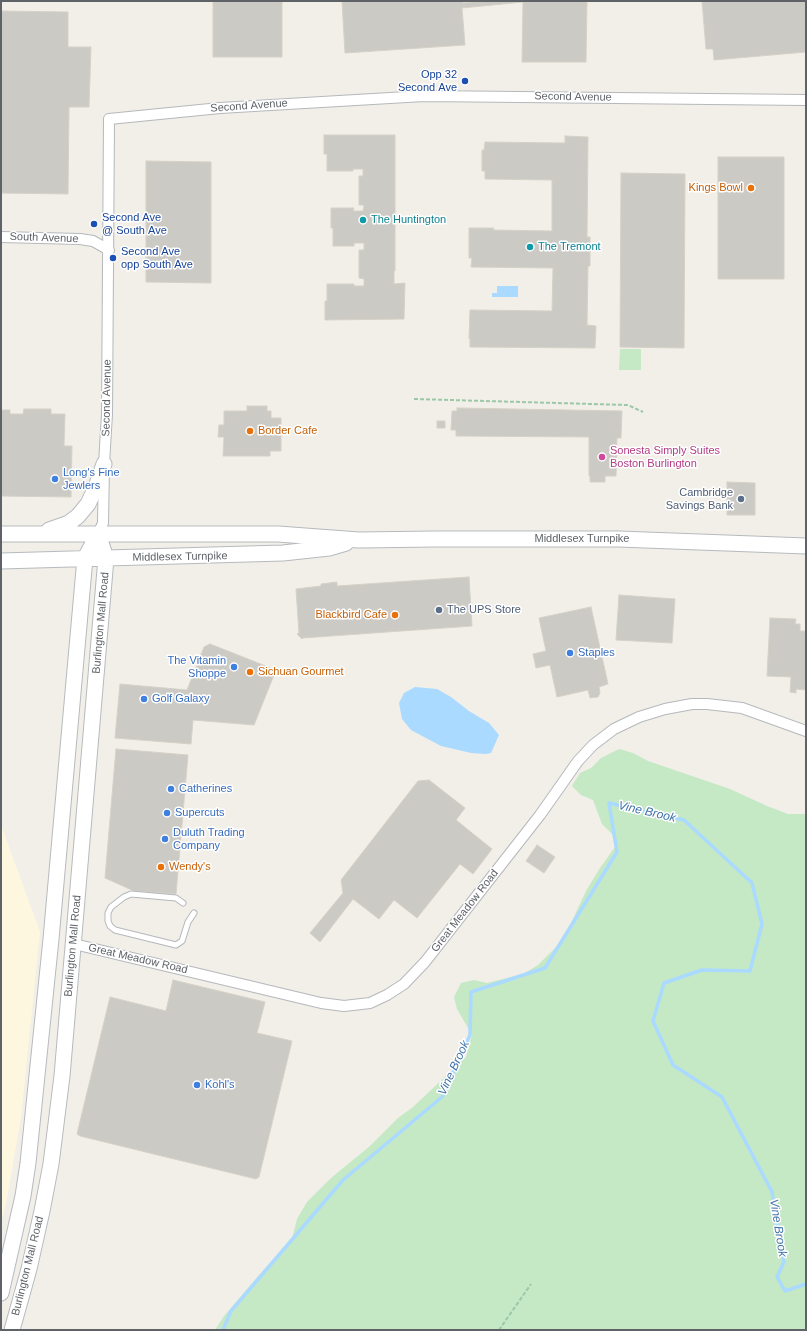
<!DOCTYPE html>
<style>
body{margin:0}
#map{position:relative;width:807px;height:1331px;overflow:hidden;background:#f1efe8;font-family:Arial,sans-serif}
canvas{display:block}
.frame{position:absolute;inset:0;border:2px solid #5f6368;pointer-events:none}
</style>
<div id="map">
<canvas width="807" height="1331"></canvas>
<div class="frame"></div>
</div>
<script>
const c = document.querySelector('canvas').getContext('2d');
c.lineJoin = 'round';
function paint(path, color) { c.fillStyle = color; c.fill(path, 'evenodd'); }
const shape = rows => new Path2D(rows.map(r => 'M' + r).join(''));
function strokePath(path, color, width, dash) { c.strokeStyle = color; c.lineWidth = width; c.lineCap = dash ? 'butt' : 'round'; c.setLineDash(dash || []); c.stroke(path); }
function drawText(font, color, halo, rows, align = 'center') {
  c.font = font + ' Arial,sans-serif'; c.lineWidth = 3; c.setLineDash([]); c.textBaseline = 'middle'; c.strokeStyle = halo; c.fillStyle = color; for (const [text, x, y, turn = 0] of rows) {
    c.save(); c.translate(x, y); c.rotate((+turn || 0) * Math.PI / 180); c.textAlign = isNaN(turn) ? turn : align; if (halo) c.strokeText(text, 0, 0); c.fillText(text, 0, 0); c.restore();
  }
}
paint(shape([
 [1,825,40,932,21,1117,7,1199,1,1224]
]), '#fef7e0');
paint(shape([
 [620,349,641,349,641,370,619,370],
 [619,749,633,753,648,761,730,789,767,806,788,814,806,814,806,1330,215,1330,224,1316,260,1274,292,1239,297,1219,307,1202,331,1178,370,1146,398,1118,413,1107,466,1057,472,1035,457,1009,454,997,461,983,474,980,487,983,523,974,538,965,557,946,571,923,586,891,600,868,615,847,612,834,602,824,593,800,581,795,572,786,580,773,591,768,601,758]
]), '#c5e8c5');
paint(shape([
 [497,286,518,286,518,297,492,297,492,293,497,293],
 [415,687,437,689,451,697,469,711,489,723,499,735,491,753,486,754,471,753,441,746,411,730,402,719,399,703,404,693]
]), '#aadaff');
strokePath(shape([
 [223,1330,231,1311,343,1180,442,1097,470,1035,471,992,545,968,617,852,609,803,684,820,752,883,762,924,750,971,702,970,664,983,653,1021,673,1065,722,1097,772,1192,784,1262,777,1277,785,1291,806,1284]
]), '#aadaff', 3.5);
const building = shape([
 [213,1,282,1,282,57,213,57,213,1],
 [342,1,463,1,463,3,479,1,587,1,586,62,522,62,523,2,462,8,465,45,345,53,342,1],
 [702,1,806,1,806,52,714,60,713,49,706,49,702,1],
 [1,11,68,12,68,47,91,47,89,107,69,107,68,194,1,193,1,11],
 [324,135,395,135,395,271,394,271,394,284,405,283,404,319,325,320,325,301,327,301,327,284,354,284,354,286,364,286,364,279,359,278,359,250,364,250,364,243,354,243,354,246,333,246,333,228,331,228,331,208,354,208,353,211,363,211,364,205,359,205,359,176,363,176,363,169,353,169,353,171,327,171,327,154,324,154,324,135],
 [565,136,588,137,587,237,590,237,590,266,588,266,587,325,596,326,595,348,470,347,470,338,469,339,470,310,552,311,553,268,471,267,472,258,469,258,469,228,494,228,493,230,552,231,552,180,485,179,485,171,482,171,482,150,484,150,485,142,565,143,565,136],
 [718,157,784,157,784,279,718,279,718,157],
 [146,161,211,162,211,283,146,282,146,161],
 [621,173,685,174,684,348,620,347,621,173],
 [247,406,267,406,267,411,271,411,271,418,281,418,281,451,270,451,270,456,223,456,224,437,218,437,219,425,224,425,224,411,247,411,247,406],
 [457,408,622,411,621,438,617,438,616,476,605,476,605,482,590,482,590,476,589,476,589,437,456,436,456,430,451,430,452,411,457,411,457,408],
 [24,409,51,409,51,414,65,414,64,446,72,446,71,497,1,496,1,410,10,410,10,414,23,414,24,409],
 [437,421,445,421,445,428,437,428,437,421],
 [727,482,755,483,755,515,727,515,727,482],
 [469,577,472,626,303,638,302,639,297,634,299,633,296,589,321,586,321,584,337,582,337,586,469,577],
 [619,595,675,599,672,643,616,640,619,595],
 [591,607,608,684,599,687,600,693,598,697,590,698,588,690,557,697,550,665,536,668,533,654,546,651,539,618,591,607],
 [770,618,796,619,795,624,800,624,800,631,806,631,806,690,796,689,796,693,790,692,791,677,767,676,770,618],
 [210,644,276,670,254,725,193,720,191,744,115,738,120,684,187,690,204,647,210,644],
 [116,749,188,755,176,894,134,891,105,878,116,749],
 [429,780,465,808,456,820,492,849,473,874,460,864,417,918,394,900,379,919,353,899,320,942,310,933,343,893,341,880,418,781,429,780],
 [537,845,555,857,544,873,526,861,537,845],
 [173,980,265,1002,257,1033,292,1041,259,1177,256,1179,80,1136,77,1134,110,997,166,1011,173,980]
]);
paint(building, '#cccac5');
strokePath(building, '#d6d1c6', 1);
const service = shape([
 [183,903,176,898,131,894,124,897,111,907,108,913,108,921,110,926,115,930,176,945,182,941,188,922,194,913]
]);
const minor = shape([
 [1,237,80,239,93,241,109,250],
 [98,534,103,523,104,464,107,414,109,119,220,108,424,96,806,100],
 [74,944,321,1003,344,1006,370,1003,387,995,404,984,425,962,540,815,578,761,593,745,614,729,639,717,665,709,692,704,707,704,742,708,806,731]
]);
const secondary = shape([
 [49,530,69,523,78,516,88,504,96,487,104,464],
 [1,534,278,534,359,540,435,539,619,539,806,546],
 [1,561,283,553,329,548,346,543],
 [1,1293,23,1196,28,1163,51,939,85,558,98,534],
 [12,1330,29,1269,42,1211,51,1164,62,1076,106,558,98,534]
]);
strokePath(service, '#b5b8bc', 7);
strokePath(minor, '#b5b8bc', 12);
strokePath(secondary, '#b6babf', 17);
strokePath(shape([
 [414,399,628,405,643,412],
 [499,1330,531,1284]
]), '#9cc7a9', 2, [4, 2]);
strokePath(service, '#fff', 5);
strokePath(minor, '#fff', 10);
strokePath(secondary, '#fff', 15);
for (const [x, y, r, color] of [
 [465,81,4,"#1a4fb4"],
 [751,188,4,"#e8710a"],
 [363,220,4,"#0f9aa8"],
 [94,224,4,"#1a4fb4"],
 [530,247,4,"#0f9aa8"],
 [113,258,4,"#1a4fb4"],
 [250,431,4,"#e8710a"],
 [602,457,4,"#d1479c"],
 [55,479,4,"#3f7fe0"],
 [741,499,4,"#5c6f8a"],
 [439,610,4,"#5c6f8a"],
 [395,615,4,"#e8710a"],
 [570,653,4,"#3f7fe0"],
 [234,667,4,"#3f7fe0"],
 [250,672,4,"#e8710a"],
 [144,699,4,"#3f7fe0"],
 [171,789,4,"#3f7fe0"],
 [167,813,4,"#3f7fe0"],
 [165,839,4,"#3f7fe0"],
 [161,867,4,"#e8710a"],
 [197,1085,4,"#3f7fe0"]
]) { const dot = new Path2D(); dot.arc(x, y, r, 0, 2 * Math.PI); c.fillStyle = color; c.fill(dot); strokePath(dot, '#fff', 1.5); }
drawText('11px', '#164399', '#fff', [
 ["Opp 32",457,75,"right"],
 ["Second Ave",457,88,"right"],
 ["Second Ave",102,218],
 ["@ South Ave",102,231],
 ["Second Ave",121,252],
 ["opp South Ave",121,265]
], 'left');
drawText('11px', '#5f6368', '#fff', [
 ["Second Avenue",573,97,1],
 ["Second Avenue",249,106,-4],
 ["South Avenue",44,238,2],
 ["Second Avenue",107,398,-89],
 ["Middlesex Turnpike",582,539],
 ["Middlesex Turnpike",180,557,-1],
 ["Burlington Mall Road",101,623,-85],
 ["Great Meadow Road",465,911,-52],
 ["Burlington Mall Road",73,946,-85],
 ["Great Meadow Road",138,959,13],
 ["Burlington Mall Road",28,1266,-76]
]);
drawText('11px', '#c56008', '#fff', [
 ["Kings Bowl",743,188,"right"],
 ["Border Cafe",258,431],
 ["Blackbird Cafe",387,615,"right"],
 ["Sichuan Gourmet",258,672],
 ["Wendy's",169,867]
], 'left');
drawText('11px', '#0d838f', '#fff', [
 ["The Huntington",371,220],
 ["The Tremont",538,247]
], 'left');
drawText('11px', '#b23c85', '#fff', [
 ["Sonesta Simply Suites",610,451],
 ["Boston Burlington",610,464]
], 'left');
drawText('11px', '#366cbe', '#fff', [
 ["Long's Fine",63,473],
 ["Jewlers",63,486],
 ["Staples",578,653],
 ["The Vitamin",226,661,"right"],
 ["Shoppe",226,674,"right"],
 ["Golf Galaxy",152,699],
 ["Catherines",179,789],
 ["Supercuts",175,813],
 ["Duluth Trading",173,833],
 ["Company",173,846],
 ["Kohl's",205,1085]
], 'left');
drawText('11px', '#4e5e75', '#fff', [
 ["Cambridge",733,493],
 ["Savings Bank",733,506],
 ["The UPS Store",447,610,"left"]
], 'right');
drawText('italic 12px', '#4174aa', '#fff', [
 ["Vine Brook",647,812,13],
 ["Vine Brook",454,1068,-65],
 ["Vine Brook",778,1228,81]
]);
</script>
